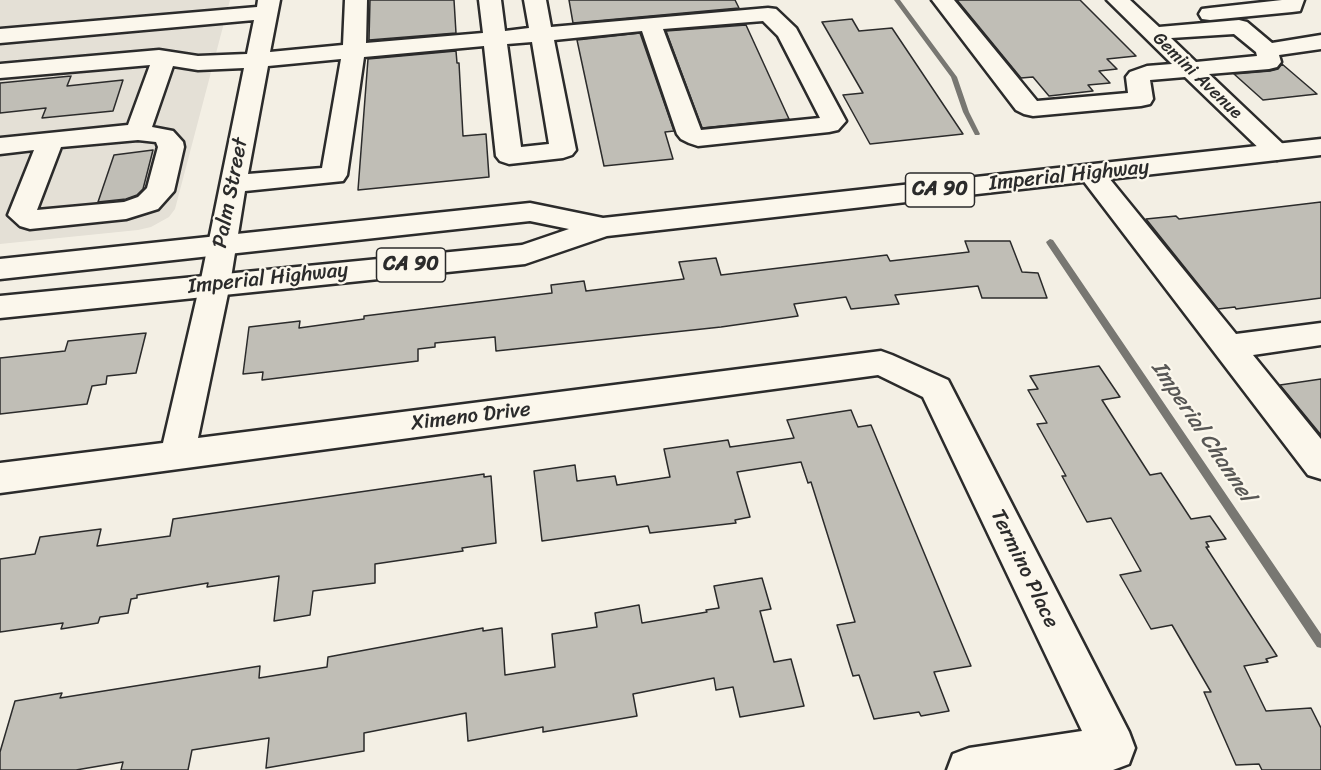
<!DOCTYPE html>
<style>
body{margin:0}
canvas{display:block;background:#f3efe4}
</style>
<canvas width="1321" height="770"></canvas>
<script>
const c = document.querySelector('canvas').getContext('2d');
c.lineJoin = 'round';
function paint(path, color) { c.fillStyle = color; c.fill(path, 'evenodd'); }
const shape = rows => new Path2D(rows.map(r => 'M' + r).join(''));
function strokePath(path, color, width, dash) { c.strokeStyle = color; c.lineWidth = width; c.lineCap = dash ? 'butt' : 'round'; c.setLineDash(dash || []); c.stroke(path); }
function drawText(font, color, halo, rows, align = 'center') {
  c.font = font + ' Sriracha,sans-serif'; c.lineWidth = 4.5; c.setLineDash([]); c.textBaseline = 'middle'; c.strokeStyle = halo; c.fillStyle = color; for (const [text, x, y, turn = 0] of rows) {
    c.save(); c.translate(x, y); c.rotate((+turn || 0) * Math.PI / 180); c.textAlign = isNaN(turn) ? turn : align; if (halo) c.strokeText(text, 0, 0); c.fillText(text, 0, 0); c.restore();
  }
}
paint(shape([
 [0,0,230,0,175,209,169,217,151,227,138,230,0,244]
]), '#e4e0d6');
paint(shape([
 [894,0,900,0,957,77,969,112,980,134,979,135,975,135,963,112,951,77,894,0],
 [1050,239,1053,240,1321,634,1321,648,1317,647,1047,244,1046,242,1050,239]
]), '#787772');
const building = shape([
 [370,0,454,0,456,33,369,40,370,0],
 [569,0,735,0,739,8,573,23,569,0],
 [957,0,1080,0,1136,56,1107,59,1117,69,1099,71,1110,83,1088,85,1093,91,1049,96,1033,77,1021,78,957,0],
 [852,19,859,31,892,28,963,134,870,144,843,95,863,93,822,22,852,19],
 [746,25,789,119,702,128,666,31,746,25],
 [640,33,674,131,665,132,673,159,604,166,577,40,640,33],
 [456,51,457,63,459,63,463,136,486,134,489,177,358,190,368,59,456,51],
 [1282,64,1317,94,1263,100,1234,74,1270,71,1278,69,1282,64],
 [71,76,67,86,123,80,113,111,42,118,46,108,0,113,0,83,71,76],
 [153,150,143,189,137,195,126,199,98,202,114,155,153,150],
 [1321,202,1321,298,1236,309,1235,307,1218,309,1146,219,1176,216,1179,219,1321,202],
 [965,241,1010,241,1022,272,1038,273,1047,298,982,298,978,286,895,295,899,304,851,309,846,297,794,304,798,316,721,327,496,351,495,337,435,343,435,347,418,349,418,361,262,380,263,372,243,374,249,327,300,321,299,328,364,319,364,316,552,293,551,285,584,281,586,291,684,279,679,262,716,258,721,275,887,255,890,261,969,252,965,241],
 [146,333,136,373,107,376,106,384,92,386,87,404,0,414,0,358,65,351,68,341,146,333],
 [1099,366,1120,397,1102,400,1150,475,1161,473,1191,519,1210,516,1226,539,1206,542,1209,547,1206,547,1277,656,1266,659,1268,662,1244,666,1266,711,1311,708,1321,728,1321,770,1262,770,1259,764,1236,765,1204,692,1211,692,1172,625,1151,629,1120,575,1141,571,1111,518,1087,522,1062,476,1066,476,1037,424,1047,423,1028,390,1038,389,1030,376,1099,366],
 [1321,379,1321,435,1280,385,1321,379],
 [851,410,858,427,871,425,971,666,934,672,949,711,921,716,919,712,874,719,859,675,853,676,837,625,855,622,811,482,808,483,801,462,737,472,750,517,735,520,736,523,650,533,648,526,542,541,534,471,575,465,577,481,615,476,617,485,670,477,664,449,728,440,730,447,794,438,787,420,851,410],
 [484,474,484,477,491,476,496,543,462,548,463,551,375,564,375,583,313,591,310,615,274,621,279,576,207,587,208,583,137,595,137,598,131,599,128,613,100,617,98,623,61,629,63,623,0,632,0,559,35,554,40,537,101,529,97,546,170,536,173,519,484,474],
 [762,578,771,609,760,611,774,662,791,659,804,706,740,717,733,687,716,690,714,678,633,694,637,716,543,732,543,727,468,741,466,713,364,733,364,751,266,768,269,738,192,750,188,770,121,770,123,762,76,770,0,770,0,752,15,701,62,693,60,698,260,666,259,678,327,667,328,657,483,628,483,631,502,628,505,675,555,667,552,634,597,627,595,613,639,605,642,623,707,612,706,610,719,608,714,586,762,578]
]);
paint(building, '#c0beb6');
strokePath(building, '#2b2b2b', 1.5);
const minor = shape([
 [258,0,280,0,270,52,343,45,345,0,367,0,366,43,483,33,479,0,501,0,505,31,529,28,524,0,546,0,551,27,768,8,776,9,796,28,846,121,838,130,829,132,698,146,689,143,681,139,677,134,642,31,554,40,576,150,572,155,563,158,509,164,500,161,496,156,484,46,364,57,347,175,343,181,245,191,230,284,198,438,881,351,892,355,948,380,1129,732,1135,748,1129,764,1113,770,947,770,953,754,969,748,1082,731,923,397,878,375,0,493,0,463,163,443,200,284,244,68,198,70,173,66,152,127,173,131,183,142,184,147,174,191,158,209,126,219,30,229,20,226,8,215,34,150,0,154,0,138,128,125,150,65,0,78,0,64,159,50,198,56,247,54,254,20,0,43,0,29,257,7,258,0],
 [763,21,778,36,820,118,701,130,663,29,763,21],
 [532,42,549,144,521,147,507,44,532,42],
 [341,59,322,168,248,174,268,66,341,59],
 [138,140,156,142,158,147,147,188,138,197,124,202,37,210,61,147,138,140],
 [932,0,954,0,1037,101,1128,93,1126,77,1130,72,1147,66,1172,64,1107,0,1130,0,1159,27,1239,20,1247,22,1272,43,1321,35,1321,49,1279,55,1281,62,1277,67,1269,69,1209,74,1286,147,1290,152,1286,157,1277,160,1268,157,1185,77,1150,80,1153,99,1150,104,1141,106,1033,116,1024,114,1016,110,932,0],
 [1234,34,1256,52,1257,56,1196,62,1171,38,1234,34],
 [1282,0,1304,0,1300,11,1292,12,1210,20,1202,19,1199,14,1202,9,1210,8,1282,0],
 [1091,165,1100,167,1236,334,1321,323,1321,345,1253,355,1321,439,1321,479,1308,475,1082,179,1078,173,1082,167,1091,165]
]);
const major = shape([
 [1321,139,1321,155,607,236,525,264,0,318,0,296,522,245,569,229,530,221,0,279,0,259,530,203,603,218,1321,139]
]);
strokePath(minor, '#2b2b2b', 5);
strokePath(major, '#2b2b2b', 5);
paint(minor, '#fbf7ec');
paint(major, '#fbf7ec');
drawText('18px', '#2b2b2b', '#fbf7ec', [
 ["Gemini Avenue",1197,76,44]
]);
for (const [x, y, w] of [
 [940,190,69],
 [411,265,69]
]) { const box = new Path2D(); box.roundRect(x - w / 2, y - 17, w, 34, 4.5); c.fillStyle = '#fbf7ec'; c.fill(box); strokePath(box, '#2b2b2b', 1.5); }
drawText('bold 20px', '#2b2b2b', null, [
 ["CA 90",940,190],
 ["CA 90",411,265]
]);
drawText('21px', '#2b2b2b', '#fbf7ec', [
 ["Imperial Highway",1069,176,-6],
 ["Palm Street",231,193,-79],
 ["Imperial Highway",268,279,-6],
 ["Ximeno Drive",471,417,-7],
 ["Termino Place",1024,569,64]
]);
drawText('italic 22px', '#585755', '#fbf7ec', [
 ["Imperial Channel",1202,432,56]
]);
</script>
